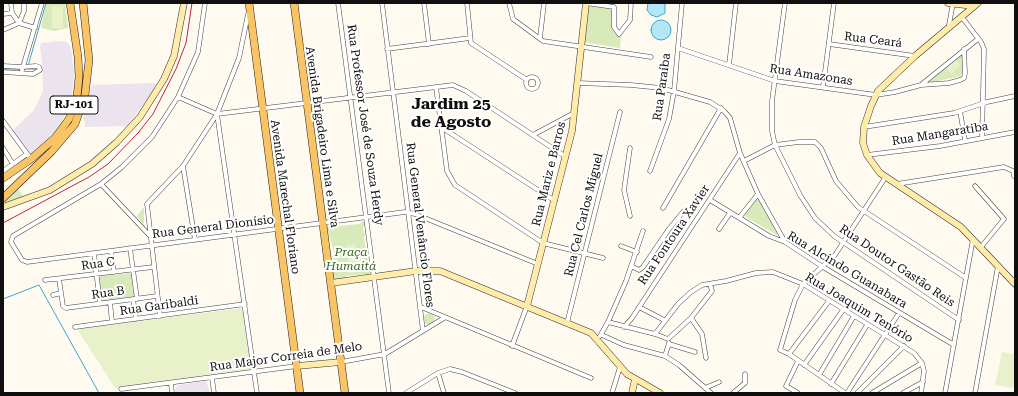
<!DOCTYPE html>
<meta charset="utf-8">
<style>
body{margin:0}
#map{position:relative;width:1018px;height:396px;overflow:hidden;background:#fffaf0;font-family:"Roboto Serif",serif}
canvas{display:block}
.frame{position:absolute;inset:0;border:4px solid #0f0f0f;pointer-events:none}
</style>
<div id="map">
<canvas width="1018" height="396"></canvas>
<div class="frame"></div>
</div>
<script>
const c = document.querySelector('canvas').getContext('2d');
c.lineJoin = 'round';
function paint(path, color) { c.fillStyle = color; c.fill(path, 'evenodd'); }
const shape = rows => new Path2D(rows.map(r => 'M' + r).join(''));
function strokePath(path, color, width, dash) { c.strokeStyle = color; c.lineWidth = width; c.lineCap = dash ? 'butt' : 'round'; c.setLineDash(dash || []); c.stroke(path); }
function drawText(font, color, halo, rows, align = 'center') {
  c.font = font + ' "Roboto Serif",serif'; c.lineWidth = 4; c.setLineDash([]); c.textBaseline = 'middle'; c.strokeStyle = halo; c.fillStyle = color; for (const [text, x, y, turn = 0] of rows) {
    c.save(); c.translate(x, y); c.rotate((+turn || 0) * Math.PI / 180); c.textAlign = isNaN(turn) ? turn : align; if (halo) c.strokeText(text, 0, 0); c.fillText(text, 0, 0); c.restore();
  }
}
paint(shape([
 [59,41,67,42,71,48,74,72,72,96,65,115,53,134,30,154,12,131,34,110,43,91,42,62,40,46,42,43],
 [154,83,156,84,152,93,127,126,85,127,85,120,83,119,92,85],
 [206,381,210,393,175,393,175,389,178,385]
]), '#ebe3ed');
paint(shape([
 [46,3,65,3,68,28,54,31,41,28],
 [587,5,613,8,613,30,615,33,621,36,620,48,583,42],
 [960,54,963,56,964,68,961,76,928,83],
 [18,189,24,197,5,203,6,200],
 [757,195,777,232,777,235,744,216],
 [144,207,144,225,137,216],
 [363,221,366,224,363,227,364,234,367,232,364,237,366,251,369,248,367,254,369,267,371,264,372,275,364,277,365,274,346,276,344,280,335,280,333,276,334,252,327,227,360,224],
 [133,273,136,296,102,302,97,276],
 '423.5 319a5.5 5.5 0 1 1 11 0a5.5 5.5 0 1 1-11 0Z'
]), '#d8eab9');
paint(shape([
 [52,6,63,6,63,28,52,28],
 [956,59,960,66,951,74,946,68],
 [355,244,357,258,363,258,365,271,349,273,346,246],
 [243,308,251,370,115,388,77,329],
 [1002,352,1015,354,1015,376,1013,388,995,385]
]), '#e9f1cb');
const water = shape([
 [648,3,665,3,665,13,657,17,651,15,647,10,648,3],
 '651 30a10 10 0 1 1 20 0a10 10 0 1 1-20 0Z'
]);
paint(water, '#b5e6f7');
strokePath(water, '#3ba5cf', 1);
strokePath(shape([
 [28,66,46,3],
 [3,69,21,69],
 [24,69,37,69],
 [3,299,39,285,99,393]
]), '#3ba5cf', 1);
const street = shape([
 [11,3,12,13,19,23],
 [205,3,198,52,178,97,152,137,122,167,101,184,13,236,11,242,22,260,27,262,405,212,415,214,538,264],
 [338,3,389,393],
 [382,3,423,331],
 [424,3,429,44],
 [467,3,471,43,527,80],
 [509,3,513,19,543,41,651,57],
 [586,3,614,7,614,27,619,34,630,20,631,3],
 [785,3,772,101,772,131,775,145,800,195,815,218,834,236,959,320],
 [3,14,12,13],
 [961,16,981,42,984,49,982,138],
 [19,23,24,11,24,3],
 [949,25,953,3],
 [3,30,19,23,35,28],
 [540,38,544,3],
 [829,44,915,56],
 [678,48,775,81,876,95,895,92,921,85,949,83,960,80,964,78,965,73,964,49],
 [387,49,470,38],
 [729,65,736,3],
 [3,66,22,67,36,66,39,67,40,70,33,74,3,72],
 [22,70,42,3],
 '526 83a6 6 0 1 1 12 0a6 6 0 1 1-12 0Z',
 [578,83,631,85,661,88,710,102,724,111,730,118,740,153,758,194,785,242],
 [922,84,978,39],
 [436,87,447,171,455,185,543,243,603,258],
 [823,87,834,3],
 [178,97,217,114,453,85,466,91,566,157],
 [960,111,965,140],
 [217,114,257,393],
 [3,121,31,159],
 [441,127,555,201],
 [864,127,954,113,987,102,1015,96],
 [533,135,574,113],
 [3,148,13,164],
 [630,148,624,190,630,216],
 [867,155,940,146,1015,132],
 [744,161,775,145,799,142,815,142,821,148,836,181,858,207,966,278],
 [183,166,195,240],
 [3,171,27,154],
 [650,171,669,119,674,91,682,3],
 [101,184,151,237],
 [897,184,1004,167,1013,171,1014,176],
 [975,186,1004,219,981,247],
 [710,200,769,236,785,242,823,267,954,345],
 [663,208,721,108],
 [739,218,758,194],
 [719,229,730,213],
 [621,246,637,252],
 [130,248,137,299],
 [111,251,114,272],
 [94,253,100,304],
 [631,266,639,270,643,267,669,229,683,212],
 [59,279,63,306,66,308,157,296],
 [45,280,153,267],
 [53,295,61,293],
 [133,299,136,319],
 [110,302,112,322],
 [421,307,591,378],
 [639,307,664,320],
 [160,316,147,204,183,166,217,114,239,58,248,14],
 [691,318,702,334,706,358],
 [608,322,655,334,668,339],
 [567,323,620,112],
 [75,327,245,304],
 [624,327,632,318,740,153],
 [655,334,678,304,691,292,702,285,726,281,756,273,773,272,803,284,914,353,922,363,924,371,921,393],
 [602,335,624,345,665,356,679,365,711,393],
 [600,336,608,322,626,281,643,231],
 [668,339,691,318,712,291,710,284],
 [669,344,695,352],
 [512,346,527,306],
 [789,354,829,301],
 [665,356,669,343],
 [341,362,385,354,444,318],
 [804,365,843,310],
 [438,373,444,393],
 [819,375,854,316],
 [212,378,214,393],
 [171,384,172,393],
 [831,384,867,325],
 [705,388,719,382],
 [121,389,297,366],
 [406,393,438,373,450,369,462,372,515,393],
 [612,393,620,367],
 [733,393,745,383,745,374],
 [798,393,786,386,798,361],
 [845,393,789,354,780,350,795,300,803,284,835,255,885,178],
 [847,393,899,313],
 [857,393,904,346],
 [872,393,922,363],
 [903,393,923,382],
 [945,393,973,239],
 [975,393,998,266]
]);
const secondary = shape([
 [948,3,974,6],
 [978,3,915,56,878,91,871,106,864,127,863,143,867,155,880,173,961,227,1015,284],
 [3,207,50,190,92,164,117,142,140,117,164,79,174,56,184,3],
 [331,283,416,271,440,271,591,333,627,374,660,393],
 [527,306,572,131,586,3],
 [297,366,341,362],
 [632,393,635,379]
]);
const primary = shape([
 [249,3,300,393],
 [294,3,345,393],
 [3,178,31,159,55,138,69,119,77,97,79,77,78,57,70,3],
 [3,198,52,151,75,124,85,95,89,60,83,3]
]);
strokePath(street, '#424242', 5);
strokePath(secondary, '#313131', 7);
strokePath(primary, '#202020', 8);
strokePath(street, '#fff', 4);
strokePath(secondary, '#ffecab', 6);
strokePath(primary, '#f9c466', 7);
strokePath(shape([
 [3,223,89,177,108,164,138,133,153,114,176,69,186,43,192,3]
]), '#c1253e', 1);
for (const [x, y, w] of [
 [74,105,48]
]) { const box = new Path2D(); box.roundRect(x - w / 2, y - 9, w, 18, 3); c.fillStyle = '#fff'; c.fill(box); strokePath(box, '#0f0f0f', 1); }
drawText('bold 11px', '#0f0f0f', null, [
 ["RJ-101",74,105]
]);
drawText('12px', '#0f0f0f', '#fff', [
 ["Rua Ceará",873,40,7],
 ["Rua Amazonas",811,75,9],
 ["Rua Paraíba",662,87,-82],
 ["Rua Professor José de Souza Herdy",365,125,82],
 ["Rua Mangaratiba",940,134,-9],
 ["Avenida Brigadeiro Lima e Silva",322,137,82],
 ["Rua Mariz e Barros",549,174,-76],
 ["Avenida Marechal Floriano",285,197,82],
 ["Rua Cel Carlos Miguel",584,215,-76],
 ["Rua General Venâncio Flores",420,225,83],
 ["Rua General Dionísio",213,227,-7],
 ["Rua Fontoura Xavier",674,235,-56],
 ["Rua C",98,264,-8],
 ["Rua Doutor Gastão Reis",897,266,34],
 ["Rua Alcindo Guanabara",847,270,31],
 ["Rua B",108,293,-8],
 ["Rua Garibaldi",159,306,-8],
 ["Rua Joaquim Tenório",859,308,31],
 ["Rua Major Correia de Melo",286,357,-8]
]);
drawText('italic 12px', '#36681e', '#fff', [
 ["Praça",351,252],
 ["Humaitá",351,266]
]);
drawText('bold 16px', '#0f0f0f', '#fff', [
 ["Jardim 25",451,104],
 ["de Agosto",451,122]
]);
</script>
